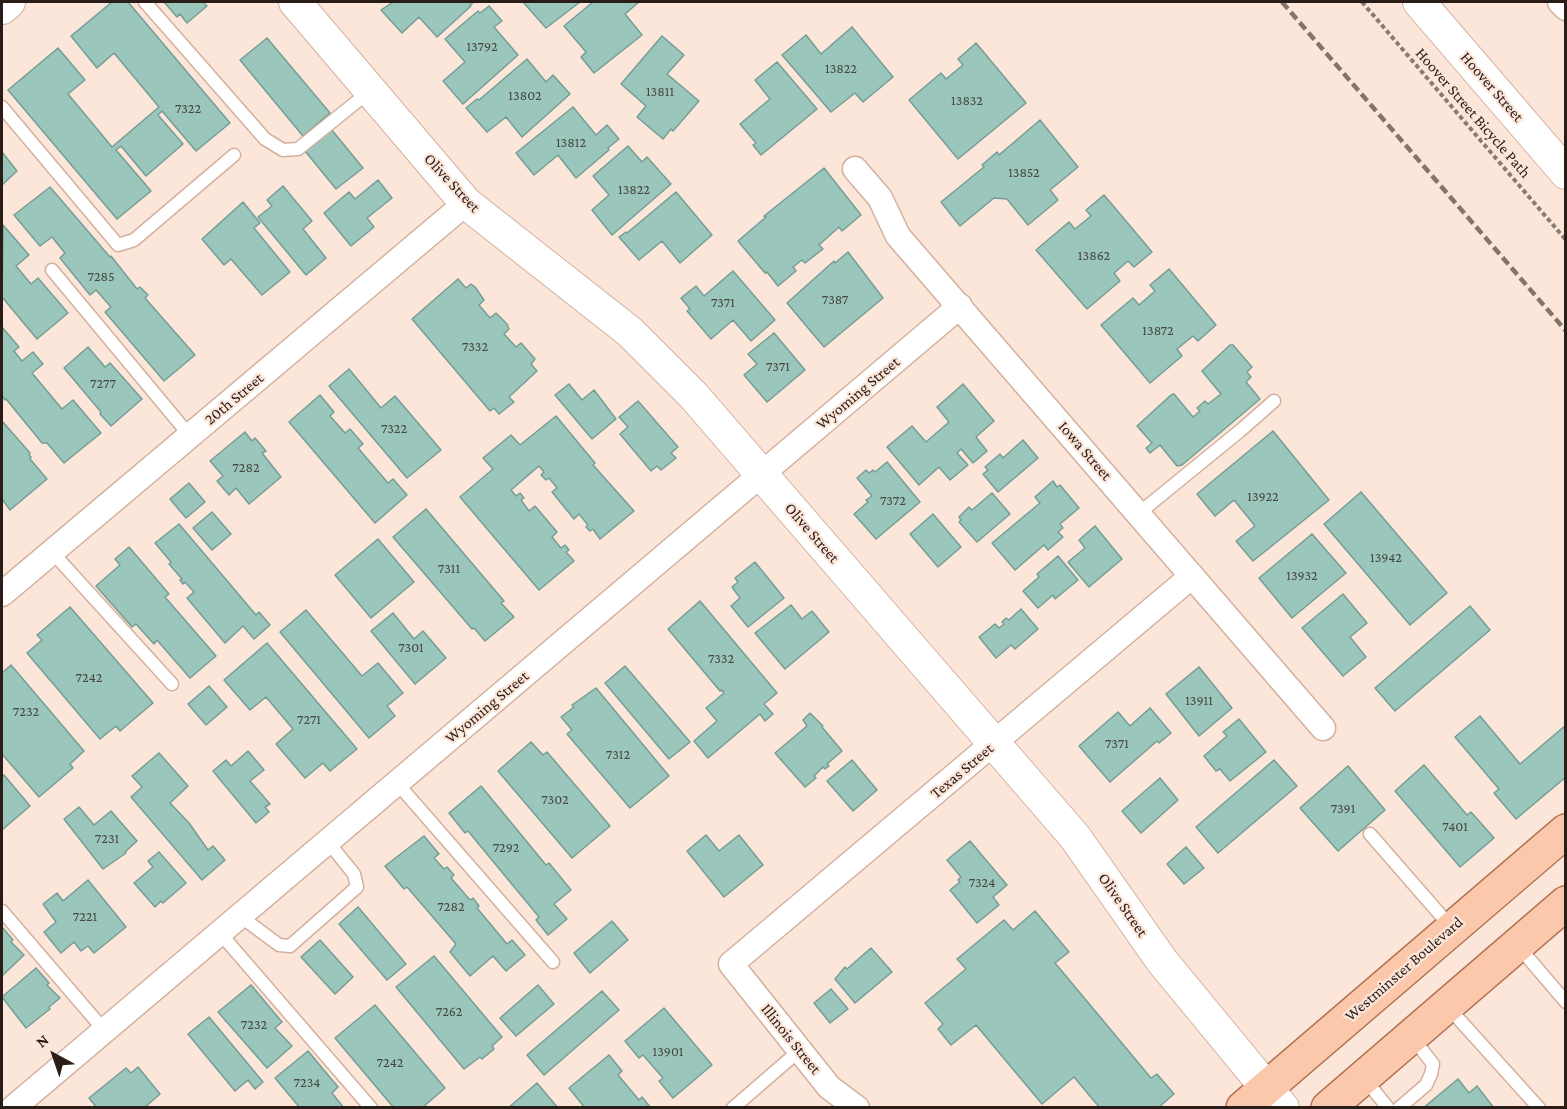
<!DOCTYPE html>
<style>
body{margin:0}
#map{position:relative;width:1567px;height:1109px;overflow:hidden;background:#fce6da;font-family:"Crimson Pro",serif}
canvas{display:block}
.frame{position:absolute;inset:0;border:3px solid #2a1d17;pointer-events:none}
.north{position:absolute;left:24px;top:1025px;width:60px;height:60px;-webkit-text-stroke:4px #fce6da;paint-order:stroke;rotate:320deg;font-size:16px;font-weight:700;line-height:24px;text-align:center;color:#2a1d17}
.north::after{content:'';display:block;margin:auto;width:21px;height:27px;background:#2a1d17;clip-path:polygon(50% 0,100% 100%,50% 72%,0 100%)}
</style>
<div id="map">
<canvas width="1567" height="1109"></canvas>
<div class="frame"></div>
<div class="north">N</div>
</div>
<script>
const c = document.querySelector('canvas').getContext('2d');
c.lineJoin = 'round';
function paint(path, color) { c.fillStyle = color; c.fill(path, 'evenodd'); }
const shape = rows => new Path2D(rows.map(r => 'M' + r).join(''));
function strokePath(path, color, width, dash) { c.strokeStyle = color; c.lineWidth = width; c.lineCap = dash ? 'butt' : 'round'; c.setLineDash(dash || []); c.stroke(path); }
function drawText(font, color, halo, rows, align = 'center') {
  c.font = font + ' "Crimson Pro",serif'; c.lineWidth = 4.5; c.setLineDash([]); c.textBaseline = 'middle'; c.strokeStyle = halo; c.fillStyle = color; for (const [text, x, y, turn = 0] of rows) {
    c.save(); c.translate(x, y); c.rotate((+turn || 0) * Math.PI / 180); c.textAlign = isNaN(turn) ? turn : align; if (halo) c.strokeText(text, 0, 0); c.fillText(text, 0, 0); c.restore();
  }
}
const building = shape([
 [112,2,128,2,230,123,196,151,162,111,158,115,183,144,146,176,121,146,116,150,151,191,117,219,8,90,58,48,85,80,68,94,112,147,159,107,114,53,97,68,71,36,112,2],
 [164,2,203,2,207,6,187,23,180,14,177,17,164,2],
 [393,2,474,2,470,5,471,6,437,37,419,17,402,33,381,10,393,2],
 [523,2,580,2,546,28,523,2],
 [593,2,639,2,625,14,642,35,594,73,581,57,586,52,564,26,593,2],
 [489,6,502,21,494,27,518,55,463,104,443,81,465,62,445,39,478,11,480,13,489,6],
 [852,27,893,77,863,102,855,93,831,112,782,55,806,35,821,54,852,27],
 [662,36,684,55,667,74,699,101,673,131,671,129,663,139,637,117,646,106,621,84,662,36],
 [267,38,330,113,303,136,240,60,267,38],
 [976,43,1026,103,958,159,909,100,941,73,946,79,963,65,958,59,976,43],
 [527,59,546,82,553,75,570,94,522,137,506,117,487,132,466,108,477,99,479,100,527,59],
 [777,62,817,109,761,155,753,145,756,143,740,124,770,99,755,80,777,62],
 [573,107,596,135,607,125,619,139,608,148,609,150,576,178,558,155,534,175,516,153,573,107],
 [1040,120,1078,167,1050,190,1058,200,1028,225,1007,199,994,198,960,226,941,202,984,167,982,165,997,152,999,155,1040,120],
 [331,129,363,168,336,189,305,151,331,129],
 [628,146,642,162,647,157,671,184,612,235,592,210,609,195,593,176,628,146],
 [2,152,17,171,2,185,2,152],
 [824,168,861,215,842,231,839,227,819,245,823,249,805,263,802,260,793,267,796,271,778,286,767,272,765,273,738,241,766,217,764,216,824,168],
 [378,180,392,198,367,218,374,227,351,246,324,213,349,192,355,199,378,180],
 [283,186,312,221,303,229,326,258,306,275,258,217,272,206,267,200,283,186],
 [50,187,110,257,111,256,137,289,140,287,148,295,145,298,195,355,164,381,105,312,111,307,96,290,90,295,60,258,65,253,52,237,40,246,14,215,50,187],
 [676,192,712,235,680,263,662,241,639,260,619,237,626,232,627,233,676,192],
 [1104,195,1152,252,1134,267,1128,261,1114,273,1120,281,1087,309,1036,250,1069,222,1075,229,1091,216,1086,210,1104,195],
 [243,202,260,223,254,228,290,272,262,295,231,259,224,265,202,239,243,202],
 [3,225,29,255,16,266,31,284,38,278,68,313,37,339,2,297,3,225],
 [848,252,883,298,824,347,787,303,834,261,835,263,848,252],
 [1169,269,1216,325,1198,341,1193,336,1177,349,1182,356,1150,383,1101,325,1133,298,1139,305,1155,291,1150,285,1169,269],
 [733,271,775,320,751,341,733,320,711,339,687,311,690,309,681,298,696,286,704,296,733,271],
 [458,279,466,288,471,284,475,287,484,300,479,305,490,318,496,313,507,324,509,329,504,334,516,347,521,343,535,359,531,364,537,371,509,397,514,402,499,414,494,408,490,411,412,319,458,279],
 [2,327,19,347,14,351,22,361,33,352,43,364,32,373,62,409,73,400,101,433,64,463,47,443,42,443,6,399,5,400,2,396,2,327],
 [774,333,805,370,767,402,744,375,757,364,748,354,774,333],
 [1230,345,1233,345,1252,367,1247,372,1251,377,1246,382,1260,399,1182,465,1177,466,1160,445,1150,453,1146,448,1152,443,1137,426,1171,395,1174,394,1193,417,1200,411,1197,408,1205,401,1208,404,1221,394,1202,371,1230,345],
 [88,347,105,367,110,363,142,399,111,426,100,414,101,412,64,368,88,347],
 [349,369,381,408,395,396,441,450,407,478,329,386,349,369],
 [569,384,582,400,594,390,616,419,592,439,555,395,569,384],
 [963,384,994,421,976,437,987,451,973,463,961,449,957,453,968,465,950,480,939,467,919,485,887,447,912,426,926,442,949,422,937,407,963,384],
 [320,395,334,412,330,416,345,433,350,429,363,444,358,448,388,483,393,479,407,495,375,523,289,422,320,395],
 [638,401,678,447,671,453,676,458,661,470,657,466,651,471,620,434,628,427,619,417,638,401],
 [556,416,595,463,593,465,634,511,600,539,593,529,590,531,586,527,588,525,579,514,574,519,552,492,557,488,549,478,546,480,541,475,544,472,539,466,511,490,516,496,520,493,524,498,521,500,529,511,535,506,557,532,552,537,561,548,565,545,569,550,566,552,574,561,539,590,460,497,493,469,483,458,511,435,520,445,556,416],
 [2,421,30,453,29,455,31,457,30,459,47,479,10,510,2,499,2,421],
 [1273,431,1329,500,1253,561,1236,541,1255,526,1234,500,1215,516,1197,494,1273,431],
 [245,432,252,441,255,438,266,451,262,453,281,477,249,504,236,488,229,495,217,481,223,476,210,461,245,432],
 [1023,440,1038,458,998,492,983,474,988,470,985,467,1000,454,1003,458,1023,440],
 [887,462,920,502,876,539,854,514,868,502,866,500,872,496,857,478,866,470,869,473,873,470,875,472,887,462],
 [1053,481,1057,487,1060,485,1079,508,1060,524,1063,528,1058,532,1063,537,1048,550,1044,545,1015,570,992,543,1040,503,1035,497,1053,481],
 [189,483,205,502,186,518,170,499,189,483],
 [1361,492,1447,593,1410,625,1324,524,1361,492],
 [992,493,1010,514,977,542,959,522,961,520,959,517,969,507,972,510,992,493],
 [426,509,504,601,501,603,514,617,485,641,474,628,472,629,393,537,426,509],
 [212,512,231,534,212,550,193,528,212,512],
 [933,514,961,547,938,567,910,534,933,514],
 [179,524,256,615,259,612,270,625,254,639,243,626,225,643,187,598,194,592,185,582,183,584,180,580,182,579,169,564,171,562,155,543,179,524],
 [1095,526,1122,559,1089,587,1068,562,1085,548,1079,540,1095,526],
 [1312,534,1346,573,1292,618,1259,578,1312,534],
 [378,539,414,582,371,618,335,575,378,539],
 [129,547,169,594,165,597,216,656,190,678,157,640,154,644,136,624,132,627,96,586,120,565,115,559,129,547],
 [1058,556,1078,580,1055,599,1053,595,1038,608,1023,591,1039,577,1037,574,1058,556],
 [755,562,784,598,748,627,731,606,740,598,732,587,738,582,735,578,755,562],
 [1343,594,1367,623,1350,637,1366,657,1343,676,1302,628,1343,594],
 [700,601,777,693,764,704,773,714,765,721,760,714,708,758,694,741,717,721,706,708,724,693,722,690,720,691,668,629,700,601],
 [791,605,802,619,812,611,829,632,785,669,755,633,791,605],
 [1470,606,1490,630,1395,711,1375,688,1470,606],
 [70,607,153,703,120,731,116,726,100,739,27,653,42,640,37,635,70,607],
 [1021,609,1038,629,1015,649,1011,645,996,658,979,637,995,624,999,628,1004,624,1002,622,1006,618,1009,620,1021,609],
 [306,610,362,676,378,663,403,693,387,706,395,716,369,738,280,632,306,610],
 [393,613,414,639,423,631,446,658,415,684,371,631,393,613],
 [267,643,357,749,330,771,323,763,305,778,276,744,293,729,266,697,250,710,224,680,267,643],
 [11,665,84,751,70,764,73,768,39,797,2,754,2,673,11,665],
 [625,666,690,742,669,759,605,683,625,666],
 [1199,667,1232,708,1199,736,1166,694,1199,667],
 [209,686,227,707,206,725,188,704,209,686],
 [596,688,669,776,630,808,567,734,572,730,561,717,574,707,572,705,596,688],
 [1150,708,1171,733,1159,743,1157,741,1110,782,1079,746,1118,712,1130,726,1150,708],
 [810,713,823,726,822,727,842,751,827,764,829,766,825,769,823,767,814,776,816,778,805,787,775,753,807,726,803,720,810,713],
 [1480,716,1520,764,1566,725,1566,777,1516,819,1494,793,1499,789,1455,737,1480,716],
 [1239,719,1266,752,1230,781,1220,769,1216,771,1204,756,1227,736,1223,732,1239,719],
 [531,742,543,755,547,752,610,826,572,858,498,771,531,742],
 [248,751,264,770,250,781,270,804,265,807,269,812,256,823,213,771,226,760,231,766,248,751],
 [159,753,188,786,170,803,189,823,208,850,213,846,225,860,202,880,131,797,142,787,132,776,159,753],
 [852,760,877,790,853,811,827,781,852,760],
 [1274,760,1297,786,1218,853,1196,827,1274,760],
 [1424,765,1467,815,1471,812,1494,838,1460,867,1395,791,1424,765],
 [1348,766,1385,810,1338,851,1300,808,1348,766],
 [4,775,30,806,2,830,2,778,4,775],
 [1160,778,1178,800,1141,833,1122,811,1160,778],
 [481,786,546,865,549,863,571,890,554,904,567,919,548,935,536,920,539,917,468,831,465,833,449,813,481,786],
 [79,807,94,825,111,811,137,841,125,852,126,853,103,869,64,819,79,807],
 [706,835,719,851,739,835,763,865,724,897,687,851,706,835],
 [424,836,439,854,434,858,444,869,447,867,454,875,451,878,470,900,473,898,479,906,477,908,507,944,512,940,525,955,506,971,493,956,470,976,450,952,456,944,407,887,404,889,385,866,424,836],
 [970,841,1007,885,993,897,999,905,977,923,950,890,960,882,958,880,961,877,947,860,970,841],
 [1186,847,1204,868,1184,884,1167,864,1186,847],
 [159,852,186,883,163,903,161,901,155,907,134,883,153,867,148,861,159,852],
 [88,880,126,927,94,953,88,946,81,951,74,942,61,953,44,932,56,922,43,904,57,893,63,901,88,880],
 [358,907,406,964,387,980,339,924,358,907],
 [1035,911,1069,952,1055,963,1151,1078,1157,1074,1174,1094,1158,1108,1100,1108,1074,1077,1042,1104,976,1025,951,1045,938,1029,943,1024,925,1003,966,969,957,959,1004,920,1013,930,1035,911],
 [612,921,628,940,590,973,574,953,612,921],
 [2,927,13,940,11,942,24,955,2,976,2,927],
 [320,940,353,977,335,994,301,957,320,940],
 [871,948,892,972,855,1003,835,979,845,967,847,969,871,948],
 [434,956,502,1037,492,1046,494,1049,482,1059,480,1057,464,1069,396,987,434,956],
 [36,968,49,983,47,985,60,998,49,1007,50,1009,26,1028,2,997,36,968],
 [251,985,282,1022,275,1028,292,1046,267,1068,218,1012,251,985],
 [538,985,554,1004,516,1036,500,1018,538,985],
 [831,989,848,1009,830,1023,814,1003,831,989],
 [602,991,619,1010,544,1075,527,1055,602,991],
 [375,1005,445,1088,422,1108,394,1108,335,1038,375,1005],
 [664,1008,712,1065,673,1098,659,1081,663,1078,643,1055,639,1058,625,1041,664,1008],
 [209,1017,263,1082,255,1089,248,1080,235,1091,188,1034,209,1017],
 [308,1051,338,1087,332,1093,344,1108,300,1108,275,1078,308,1051],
 [609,1055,622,1071,618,1075,639,1100,642,1097,651,1108,585,1108,569,1088,609,1055],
 [138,1067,160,1094,144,1108,97,1108,89,1098,126,1068,131,1073,138,1067],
 [1458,1079,1469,1093,1477,1086,1494,1108,1423,1108,1458,1079],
 [537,1083,558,1108,508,1108,537,1083]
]);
paint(building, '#9bc6bc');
strokePath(building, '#749e95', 1.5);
const service = shape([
 [145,2,265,139,283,150,298,149,370,91],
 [2,107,118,245,134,240,234,155],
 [52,270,190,436],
 [1138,514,1241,430,1274,401],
 [52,552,172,684],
 [397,783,553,962],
 [1370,834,1451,927],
 [2,911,104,1030],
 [240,916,279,945,290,946,357,887,354,874,328,842],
 [220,933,371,1108],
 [1518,946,1566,1002],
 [1447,1006,1539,1108],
 [1364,1078,1388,1108],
 [733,1108,800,1050],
 [1399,1108,1426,1085,1431,1074,1433,1064,1412,1037]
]);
const minor = shape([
 [1560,2,1566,8],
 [855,169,880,198,898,236,1323,728],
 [2,594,466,203],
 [13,1108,960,306],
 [857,1108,829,1087,731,964,1192,576]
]);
const tertiary = shape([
 [295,2,466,203,630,332,693,395,1075,837,1162,961,1283,1108],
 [1419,2,1566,173],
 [2,8,9,2]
]);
const primary = shape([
 [1243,1108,1566,831],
 [1328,1108,1566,903]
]);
strokePath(service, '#d3b09e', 15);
strokePath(minor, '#d3b09e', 27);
strokePath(tertiary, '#d3b09e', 34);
strokePath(primary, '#b17453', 36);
strokePath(shape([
 [1362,2,1566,240]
]), '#8b7a71', 4, [4.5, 3]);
strokePath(service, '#fff', 12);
strokePath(minor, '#fff', 24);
strokePath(tertiary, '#fff', 32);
strokePath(primary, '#fcc8ac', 33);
strokePath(shape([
 [1282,2,1566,331]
]), '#85746b', 4.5, [9, 4.5]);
drawText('14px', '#464740', null, [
 ["13792",482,47],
 ["13822",841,69],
 ["13811",660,92],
 ["13802",525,96],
 ["13832",967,101],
 ["7322",188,109],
 ["13812",571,143],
 ["13852",1024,173],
 ["13822",634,190],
 ["13862",1094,256],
 ["7285",101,277],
 ["7387",835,300],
 ["7371",723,303],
 ["13872",1158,331],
 ["7332",475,347],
 ["7371",778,367],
 ["7277",103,384],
 ["7322",394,429],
 ["7282",246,468],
 ["13922",1263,497],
 ["7372",893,501],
 ["13942",1386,558],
 ["7311",449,569],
 ["13932",1302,576],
 ["7301",411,648],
 ["7332",721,659],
 ["7242",89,678],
 ["13911",1199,701],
 ["7232",26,712],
 ["7271",309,720],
 ["7371",1117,744],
 ["7312",618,755],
 ["7302",555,800],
 ["7391",1343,809],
 ["7401",1455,827],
 ["7231",107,839],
 ["7292",506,848],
 ["7324",982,883],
 ["7282",451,907],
 ["7221",85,917],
 ["7262",449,1012],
 ["7232",254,1025],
 ["13901",668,1052],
 ["7242",390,1063],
 ["7234",307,1083]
]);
drawText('16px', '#2a1d17', '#fce6da', [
 ["Hoover Street",1492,87,49],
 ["Hoover Street Bicycle Path",1473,113,49],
 ["Olive Street",452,183,47],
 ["Wyoming Street",858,393,-40],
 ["20th Street",234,399,-40],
 ["Iowa Street",1085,451,49],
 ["Olive Street",812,533,49],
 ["Wyoming Street",487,707,-40],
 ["Texas Street",962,771,-40],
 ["Olive Street",1123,905,55],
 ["Westminster Boulevard",1404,969,-41],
 ["Illinois Street",791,1039,51]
]);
</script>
